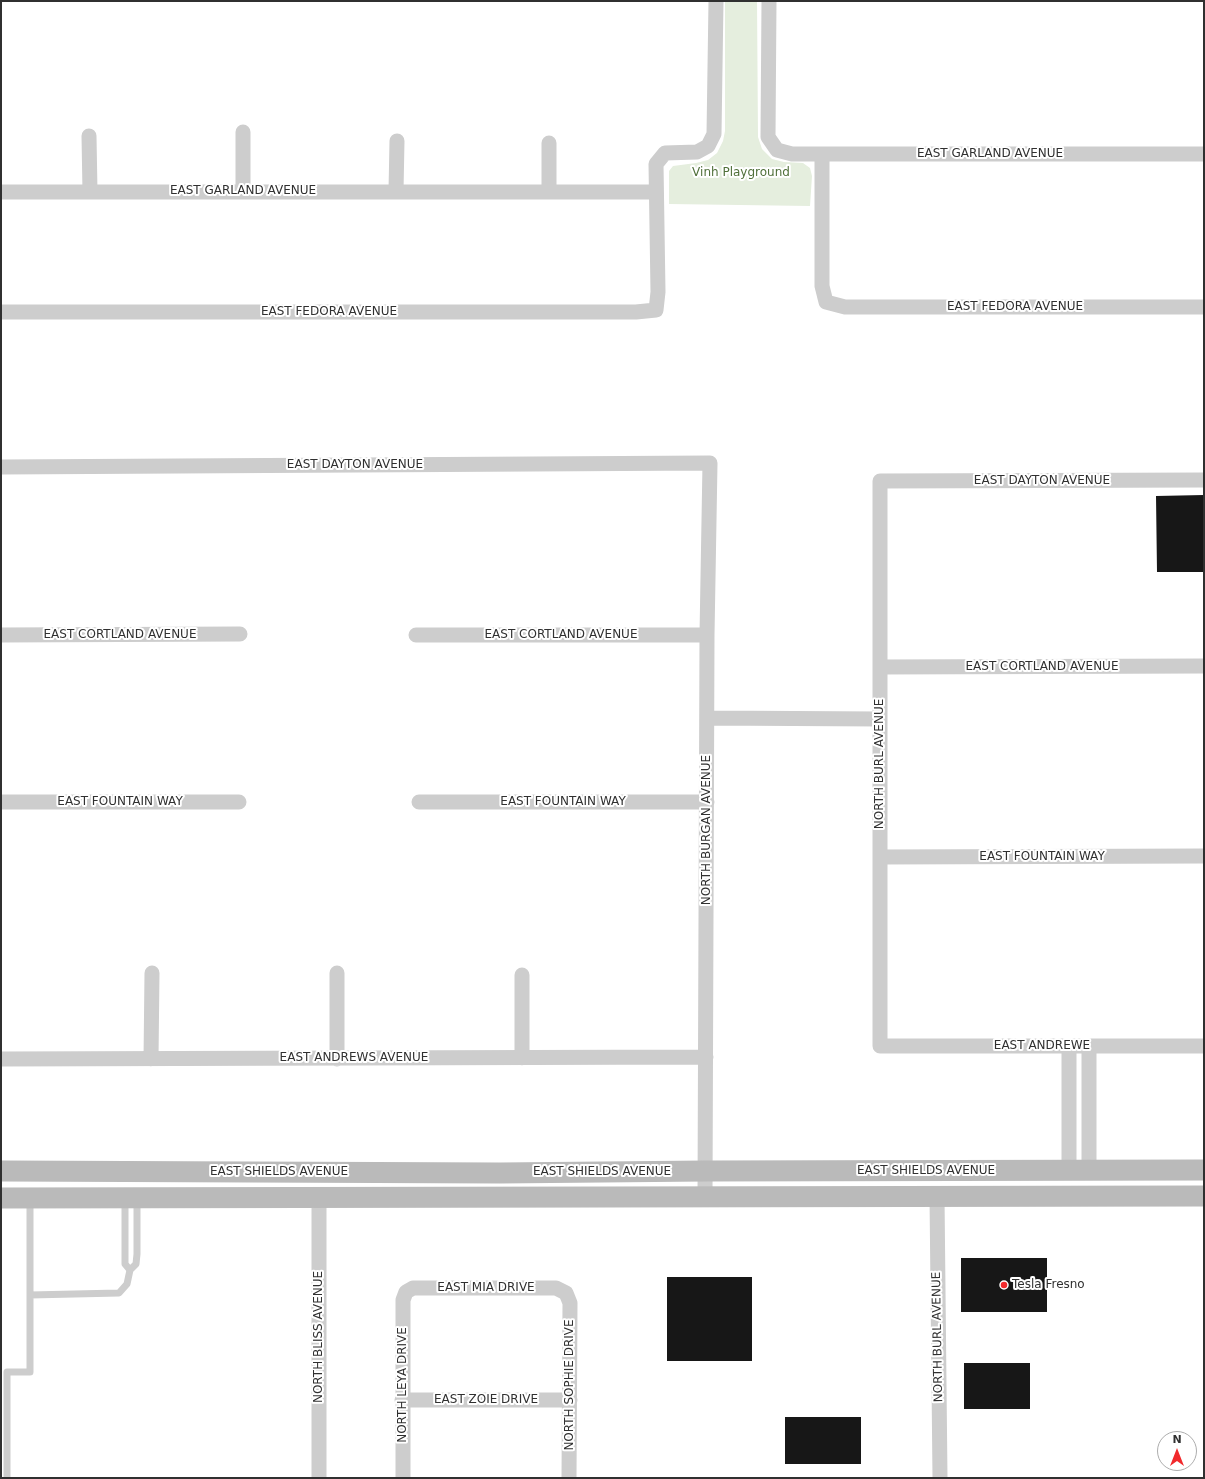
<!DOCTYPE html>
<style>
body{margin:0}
#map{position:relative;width:1205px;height:1479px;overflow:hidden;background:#fff;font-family:"DejaVu Sans",sans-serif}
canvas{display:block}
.frame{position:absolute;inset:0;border:2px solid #303030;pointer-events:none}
.north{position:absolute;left:1157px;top:1431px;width:40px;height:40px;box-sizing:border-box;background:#fff;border:1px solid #acacac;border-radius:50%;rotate:0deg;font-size:11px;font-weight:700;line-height:16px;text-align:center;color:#303030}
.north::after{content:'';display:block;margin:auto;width:14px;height:18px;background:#f1292c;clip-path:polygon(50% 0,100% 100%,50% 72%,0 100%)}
</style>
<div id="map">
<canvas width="1205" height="1479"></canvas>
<div class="frame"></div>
<div class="north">N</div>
</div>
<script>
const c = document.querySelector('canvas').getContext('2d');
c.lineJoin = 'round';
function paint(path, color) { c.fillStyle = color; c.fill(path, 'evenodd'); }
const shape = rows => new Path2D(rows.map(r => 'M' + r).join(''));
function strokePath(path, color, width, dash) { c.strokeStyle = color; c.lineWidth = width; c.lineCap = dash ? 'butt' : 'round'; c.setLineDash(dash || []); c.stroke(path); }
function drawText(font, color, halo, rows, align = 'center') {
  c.font = font + ' "DejaVu Sans",sans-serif'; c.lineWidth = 4; c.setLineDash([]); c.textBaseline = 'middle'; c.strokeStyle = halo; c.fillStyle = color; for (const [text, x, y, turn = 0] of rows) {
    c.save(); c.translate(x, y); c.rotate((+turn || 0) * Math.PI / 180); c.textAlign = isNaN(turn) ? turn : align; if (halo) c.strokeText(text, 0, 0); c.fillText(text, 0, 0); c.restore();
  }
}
paint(shape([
 [725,1,757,1,758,137,762,149,772,159,784,162,803,163,810,168,812,176,810,206,669,204,669,171,673,166,696,163,708,160,717,153,723,141,725,131]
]), '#e5eede');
paint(shape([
 [1204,495,1204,572,1157,572,1156,496],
 [961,1258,1047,1258,1047,1312,961,1312],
 [667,1277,752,1277,752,1361,667,1361],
 [964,1363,1030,1363,1030,1409,964,1409],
 [785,1417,861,1417,861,1464,785,1464]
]), '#171717');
strokePath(shape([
 [125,1200,125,1264,130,1270],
 [30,1295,119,1293,127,1284,130,1270,136,1264,137,1254,137,1200],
 [7,1478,7,1372,30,1372,30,1199]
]), '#cdcdcd', 7);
strokePath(shape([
 [769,1,768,137,777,150,792,154,1204,154],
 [89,136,90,192],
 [822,154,822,286,826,302,845,307,1204,307],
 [243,191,243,132],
 [396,191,397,141],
 [549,191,549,143],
 [1,192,656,192],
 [1,312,636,312,656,310,658,292,656,164,665,153,697,152,708,146,714,134,716,1],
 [1,467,710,463,707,635,705,1196],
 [1204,480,880,481,880,1046,1204,1046],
 [1,635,240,634],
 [416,635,707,635],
 [880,667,1204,666],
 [707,718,880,719],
 [1,802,239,802],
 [419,802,707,802],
 [880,857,1204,856],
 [1069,1046,1069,1171],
 [1089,1046,1089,1171],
 [522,1058,522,975],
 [1,1059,706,1057],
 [151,1059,152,973],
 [337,1059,337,973],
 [937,1196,940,1478],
 [319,1197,319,1478],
 [402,1400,570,1400],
 [403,1478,403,1300,406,1292,413,1288,556,1288,566,1293,570,1303,569,1478]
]), '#cdcdcd', 15);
strokePath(shape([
 [1,1171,500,1173,705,1171,1204,1170],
 [1,1198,1204,1196]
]), '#bababa', 21);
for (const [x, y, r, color] of [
 [1004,1285,4,"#f1292c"]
]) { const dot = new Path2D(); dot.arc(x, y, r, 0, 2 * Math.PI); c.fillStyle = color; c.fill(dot); strokePath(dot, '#fff', 1.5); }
drawText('12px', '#303030', '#fff', [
 ["EAST GARLAND AVENUE",990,154],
 ["EAST GARLAND AVENUE",243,191],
 ["EAST FEDORA AVENUE",1015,307],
 ["EAST FEDORA AVENUE",329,312],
 ["EAST DAYTON AVENUE",355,465],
 ["EAST DAYTON AVENUE",1042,481],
 ["EAST CORTLAND AVENUE",120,635],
 ["EAST CORTLAND AVENUE",561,635],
 ["EAST CORTLAND AVENUE",1042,667],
 ["NORTH BURL AVENUE",880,764,-90],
 ["EAST FOUNTAIN WAY",120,802],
 ["EAST FOUNTAIN WAY",563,802],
 ["NORTH BURGAN AVENUE",707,830,-90],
 ["EAST FOUNTAIN WAY",1042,857],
 ["EAST ANDREWE",1042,1046],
 ["EAST ANDREWS AVENUE",354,1058],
 ["EAST SHIELDS AVENUE",926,1171],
 ["EAST SHIELDS AVENUE",279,1172],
 ["EAST SHIELDS AVENUE",602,1172],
 ["EAST MIA DRIVE",486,1288],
 ["NORTH BLISS AVENUE",319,1337,-90],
 ["NORTH BURL AVENUE",938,1337,-91],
 ["NORTH LEYA DRIVE",403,1385,-90],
 ["NORTH SOPHIE DRIVE",570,1385,-90],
 ["EAST ZOIE DRIVE",486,1400]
]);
drawText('12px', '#50703a', '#fff', [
 ["Vinh Playground",741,173]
]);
drawText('12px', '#303030', '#fff', [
 ["Tesla Fresno",1012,1285]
], 'left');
</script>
